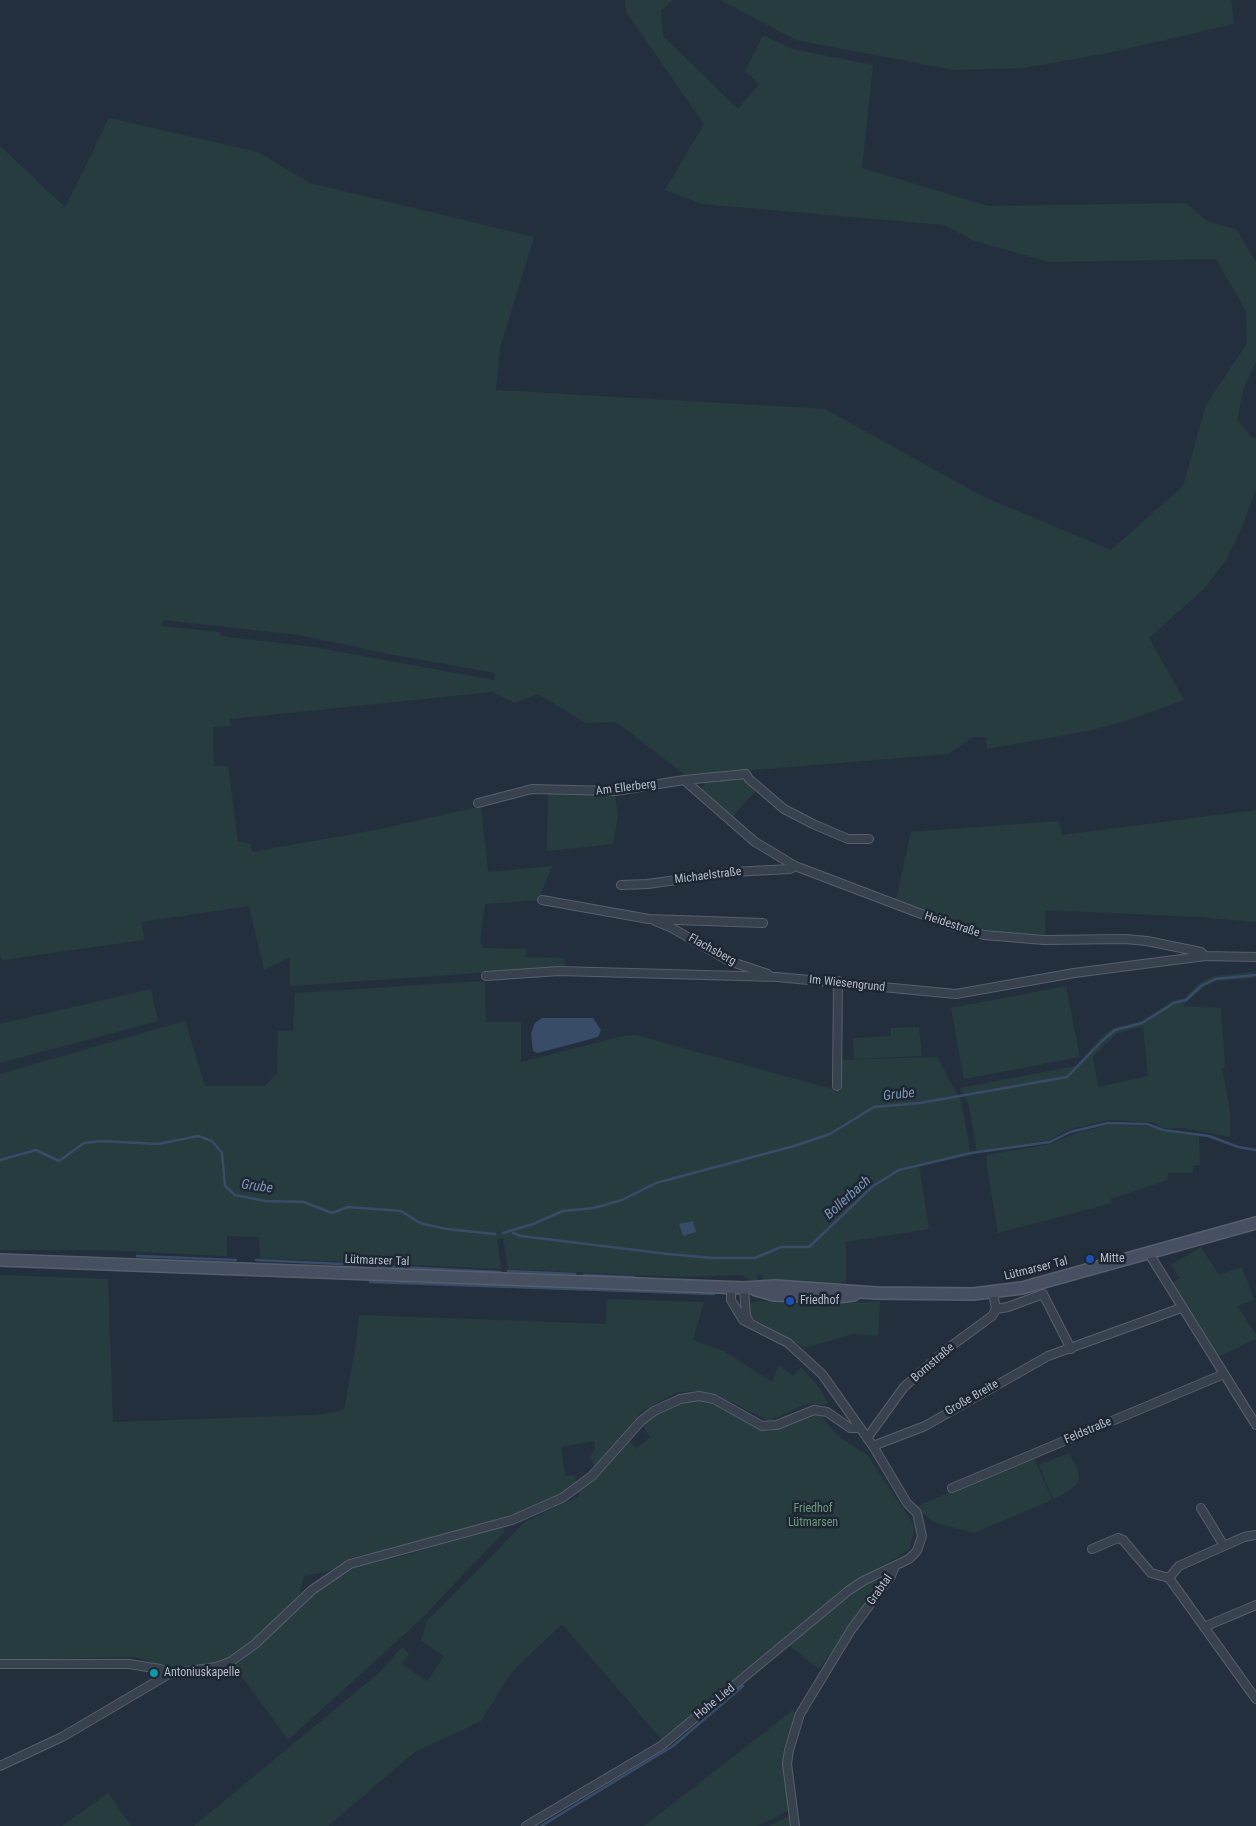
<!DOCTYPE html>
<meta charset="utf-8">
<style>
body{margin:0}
canvas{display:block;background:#242f3e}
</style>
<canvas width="1256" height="1826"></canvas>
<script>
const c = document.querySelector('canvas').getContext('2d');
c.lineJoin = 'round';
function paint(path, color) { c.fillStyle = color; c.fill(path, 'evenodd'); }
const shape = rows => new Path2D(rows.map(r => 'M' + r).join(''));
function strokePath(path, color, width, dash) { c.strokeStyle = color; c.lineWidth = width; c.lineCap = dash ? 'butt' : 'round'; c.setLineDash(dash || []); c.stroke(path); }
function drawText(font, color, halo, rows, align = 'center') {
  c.font = font + ' "Roboto Condensed",sans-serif'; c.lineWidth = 5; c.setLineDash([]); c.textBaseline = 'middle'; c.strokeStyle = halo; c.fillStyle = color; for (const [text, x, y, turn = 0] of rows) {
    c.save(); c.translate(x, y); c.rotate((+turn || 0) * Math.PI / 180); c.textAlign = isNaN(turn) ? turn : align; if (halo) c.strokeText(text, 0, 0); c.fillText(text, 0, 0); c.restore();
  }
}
paint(shape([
 [625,0,673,0,661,11,663,36,738,109,759,84,745,71,763,35,792,49,873,65,862,168,988,206,1186,203,1207,221,1237,230,1256,262,1256,362,1244,387,1237,419,1251,437,1256,438,1256,490,1241,529,1225,561,1205,588,1149,638,1184,700,1126,721,1088,731,987,749,986,737,973,737,948,754,693,775,684,774,616,722,586,723,538,694,515,703,492,692,230,719,231,726,213,727,214,766,228,766,238,841,251,844,252,852,381,829,481,806,488,872,552,866,539,900,485,904,480,942,483,948,527,949,525,957,564,958,565,967,290,986,290,957,264,970,249,906,142,922,144,940,3,960,0,956,0,146,65,207,109,118,258,152,310,183,534,237,500,348,496,390,825,409,984,497,1111,550,1183,486,1206,405,1247,343,1246,311,1216,259,1049,262,975,241,944,225,702,204,665,190,704,124,626,12],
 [163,620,299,635,389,654,495,673,494,680,313,647,220,636,220,632,162,626],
 [720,0,1231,0,1234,24,1108,53,1023,68,954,70,796,40],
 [744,779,757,789,732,817,701,790,706,781],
 [548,793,615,796,618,816,613,844,547,851],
 [1256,810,1256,922,1199,917,1046,910,1045,936,984,931,951,922,896,900,911,832,1059,821,1062,835],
 [1253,972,1255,978,1216,981,1204,987,1182,1006,1221,1008,1225,1066,1222,1069,1230,1110,1230,1137,1182,1128,1163,1128,1152,1122,1107,1120,1068,1130,1049,1140,977,1152,969,1105,960,1088,1076,1066,1100,1038,1113,1028,1142,1021,1172,1001,1185,998,1200,983,1214,976],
 [1143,1026,1148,1076,1098,1087,1093,1057,1116,1034],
 [485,981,486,1022,521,1022,521,1062,623,1036,636,1035,839,1091,840,1060,937,1057,961,1101,971,1155,919,1166,929,1229,846,1242,846,1283,841,1281,841,1285,763,1281,763,1275,758,1275,757,1280,750,1280,741,1275,683,1277,508,1269,503,1238,497,1239,501,1269,260,1258,259,1237,227,1236,227,1256,102,1250,0,1250,0,1074,185,1021,205,1086,265,1086,277,1073,278,1031,293,1031,295,993],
 [1066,986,1080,1057,964,1079,951,1008],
 [151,989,158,1021,0,1063,0,1024],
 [919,1027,922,1056,854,1059,853,1038,891,1036,891,1028],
 [1107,1125,1146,1126,1163,1131,1199,1136,1200,1165,1193,1166,1193,1173,1168,1173,1167,1180,1111,1199,1112,1203,998,1233,987,1168,987,1155,1051,1144,1071,1135],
 [1201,1247,1219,1275,1242,1267,1254,1300,1237,1306,1256,1335,1256,1339,1218,1357,1172,1283,1180,1278,1171,1265],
 [0,1275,108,1279,113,1422,317,1415,344,1410,356,1344,359,1315,606,1324,607,1299,704,1302,693,1340,724,1351,772,1382,779,1365,793,1376,801,1367,820,1388,828,1403,826,1405,806,1404,769,1421,715,1394,699,1391,677,1392,639,1413,635,1426,595,1468,590,1457,595,1449,594,1441,561,1447,565,1476,574,1475,577,1483,558,1495,524,1511,462,1530,350,1558,329,1571,304,1576,299,1596,249,1644,227,1659,210,1665,177,1670,134,1657,0,1660],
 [757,1301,834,1304,880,1301,878,1336,852,1334,805,1348,754,1319,749,1313,749,1304],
 [699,1400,720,1407,761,1430,768,1432,810,1416,820,1415,839,1437,867,1455,915,1526,909,1550,844,1588,661,1739,562,1624,511,1673,481,1721,415,1752,328,1826,194,1826,380,1672,402,1647,409,1654,402,1664,427,1681,444,1657,421,1640,427,1621,525,1522,579,1496,578,1490,628,1440,636,1449,650,1437,643,1426,656,1414,681,1402],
 [1069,1453,1078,1470,1079,1482,1067,1492,1053,1499,1039,1465],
 [1034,1457,1052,1500,974,1533,933,1522,915,1507],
 [502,1527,505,1531,419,1621,288,1740,232,1663,327,1580,351,1566,393,1553,395,1558],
 [886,1573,885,1578,819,1669,788,1645,848,1595],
 [793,1710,796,1715,783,1749,784,1781,789,1810,757,1826,644,1826],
 [108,1793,131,1826,62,1826],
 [789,1816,790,1826,768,1826]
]), '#263c3f');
paint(shape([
 [542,1018,593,1018,601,1030,598,1037,538,1053,533,1051,531,1033,535,1023],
 [693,1221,696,1232,683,1236,679,1224]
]), '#394c67');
strokePath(shape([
 [0,1160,36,1150,59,1161,84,1143,101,1141,158,1144,198,1136,212,1141,222,1153,225,1186,235,1195,265,1201,304,1202,332,1213,348,1207,401,1211,420,1223,446,1229,495,1234],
 [503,1233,533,1224,563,1211,594,1208,622,1200,656,1183,794,1146,830,1134,874,1107,920,1103,1067,1077,1102,1041,1115,1030,1142,1023,1174,1003,1186,1000,1201,986,1215,979,1256,975],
 [513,1233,521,1236,668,1254,713,1258,755,1258,781,1247,809,1247,873,1186,899,1170,971,1153,1050,1142,1070,1132,1108,1123,1147,1124,1163,1130,1209,1136,1238,1147,1256,1150],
 [137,1256,236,1260],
 [256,1260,363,1265],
 [378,1266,500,1272],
 [508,1271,575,1274],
 [584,1275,634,1277],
 [370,1282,714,1294],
 [541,1826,673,1746,743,1686]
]), '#394c67', 2.5);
const minor = shape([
 [684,780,755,842,795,866,953,926,984,935,1044,940,1125,939,1147,941,1201,952,1205,956],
 [478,803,532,789,615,791,684,780,746,774,749,779,784,809,813,824,848,839,869,839],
 [621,885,648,884,732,872,790,869,795,866],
 [542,900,649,919,763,923],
 [655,921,672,928,729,961,768,974],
 [486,976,559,971,777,977,956,994,1074,973,1205,956,1256,957],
 [837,1086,838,981],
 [1148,1252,1256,1425],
 [744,1288,746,1316,750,1323],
 [996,1309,1008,1307,1043,1294,1071,1349],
 [867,1438,904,1387,947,1349,992,1316,996,1309,993,1293],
 [873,1446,925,1426,1048,1356,1181,1308],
 [952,1488,1224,1374],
 [1201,1508,1224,1546],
 [1092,1549,1118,1538,1123,1540,1151,1573,1169,1578,1256,1699],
 [1169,1578,1179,1566,1244,1537,1256,1535],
 [1204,1627,1256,1605],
 [0,1664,129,1664,160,1669,169,1674],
 [0,1766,62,1737,169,1674,216,1667,230,1662,255,1644,312,1590,350,1564,512,1520,562,1498,592,1476,641,1421,654,1411,680,1399,699,1396,714,1399,762,1426,777,1425,814,1410,827,1412,850,1428,859,1428],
 [526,1826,661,1746,848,1591,863,1581,909,1559,917,1551,922,1536,917,1513,907,1503,873,1446,822,1374,788,1343,743,1320,731,1300,731,1288],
 [795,1826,787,1764,789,1750,800,1714,851,1630,891,1576,895,1566]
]);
const secondary = shape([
 [0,1260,744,1288,775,1286,876,1293,973,1294,1022,1288,1256,1223],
 [756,1290,774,1295,837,1297,854,1295]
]);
strokePath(minor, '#565f6c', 10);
strokePath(secondary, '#565f6c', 14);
strokePath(minor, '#38414e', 8);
strokePath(secondary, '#465061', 11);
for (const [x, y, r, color] of [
 [1090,1259,5,"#1a4fb4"],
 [790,1301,5,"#1a4fb4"],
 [154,1673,5,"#0f9aa8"]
]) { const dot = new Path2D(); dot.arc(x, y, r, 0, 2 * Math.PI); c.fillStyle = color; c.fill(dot); strokePath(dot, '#1d2633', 2); }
drawText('12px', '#b4bcc9', '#1d2633', [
 ["Am Ellerberg",626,788,-7],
 ["Michaelstraße",708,876,-7],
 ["Heidestraße",952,925,18],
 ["Flachsberg",712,950,29],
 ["Im Wiesengrund",847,984,6],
 ["Lütmarser Tal",377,1261,2],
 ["Lütmarser Tal",1036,1269,-14],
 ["Bornstraße",933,1363,-41],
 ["Große Breite",972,1398,-30],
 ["Feldstraße",1088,1431,-23],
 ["Grabtal",880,1590,-55],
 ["Hohe Lied",715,1702,-39]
]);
drawText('12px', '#b4bcc9', '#1d2633', [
 ["Mitte",1100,1259],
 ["Friedhof",800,1301],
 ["Antoniuskapelle",164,1673]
], 'left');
drawText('12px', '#6b9a76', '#1d2633', [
 ["Friedhof",813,1509],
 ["Lütmarsen",813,1523]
]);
drawText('italic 14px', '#7c92b1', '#1d2633', [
 ["Grube",899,1095,-6],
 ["Grube",257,1187,8],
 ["Bollerbach",848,1198,-42]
]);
</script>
